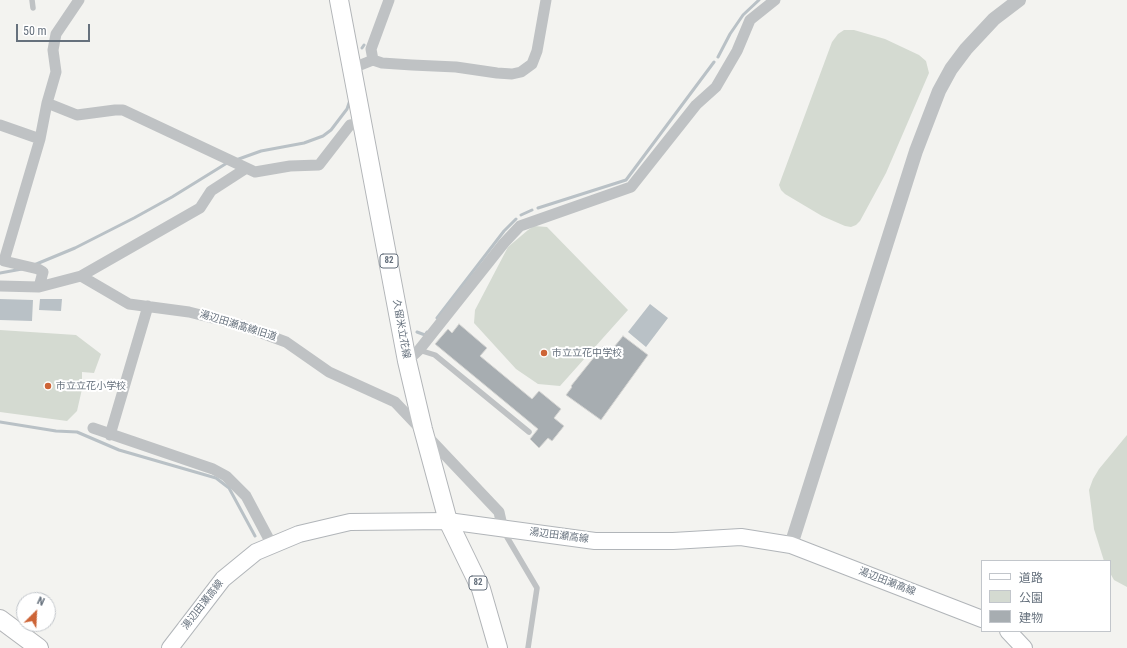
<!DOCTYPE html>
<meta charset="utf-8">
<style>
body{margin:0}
#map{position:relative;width:1127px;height:648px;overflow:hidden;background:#f3f3f0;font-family:"Roboto Condensed","Noto Sans JP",sans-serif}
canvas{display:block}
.legend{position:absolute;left:981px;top:560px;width:130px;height:72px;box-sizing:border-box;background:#fff;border:1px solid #c2c6cb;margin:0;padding:5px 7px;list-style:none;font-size:12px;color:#66717d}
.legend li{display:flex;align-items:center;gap:8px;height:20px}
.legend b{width:20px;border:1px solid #c2c6cb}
.north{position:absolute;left:16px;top:592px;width:40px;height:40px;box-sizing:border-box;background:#fff;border:1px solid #c2c6cb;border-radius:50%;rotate:24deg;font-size:11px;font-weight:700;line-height:16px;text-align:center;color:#66717d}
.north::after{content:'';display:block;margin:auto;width:14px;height:18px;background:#cd6436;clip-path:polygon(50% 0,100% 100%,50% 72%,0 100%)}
.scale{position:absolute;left:16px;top:24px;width:74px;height:18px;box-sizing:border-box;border:2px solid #66717d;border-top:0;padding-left:5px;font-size:12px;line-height:14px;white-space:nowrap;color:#66717d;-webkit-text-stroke:3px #fff;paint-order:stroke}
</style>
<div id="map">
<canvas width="1127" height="648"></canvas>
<ul class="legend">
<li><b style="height:5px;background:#fff"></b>道路</li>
<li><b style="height:11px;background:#d4dad1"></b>公園</li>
<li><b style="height:11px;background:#a7adb1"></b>建物</li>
</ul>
<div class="north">N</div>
<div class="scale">50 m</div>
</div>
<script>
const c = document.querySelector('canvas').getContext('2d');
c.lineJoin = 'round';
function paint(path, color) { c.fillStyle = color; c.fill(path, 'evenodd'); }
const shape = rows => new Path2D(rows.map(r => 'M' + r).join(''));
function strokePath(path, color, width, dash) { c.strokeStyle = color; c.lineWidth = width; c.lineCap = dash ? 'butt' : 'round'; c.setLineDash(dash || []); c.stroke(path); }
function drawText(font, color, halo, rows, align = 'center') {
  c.font = font + ' "Roboto Condensed","Noto Sans JP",sans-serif'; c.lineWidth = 4; c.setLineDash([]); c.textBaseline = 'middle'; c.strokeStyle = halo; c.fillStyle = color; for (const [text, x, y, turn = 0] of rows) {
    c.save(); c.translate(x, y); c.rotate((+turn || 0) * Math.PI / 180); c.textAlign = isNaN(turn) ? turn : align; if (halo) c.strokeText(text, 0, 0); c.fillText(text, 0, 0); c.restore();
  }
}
paint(shape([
 [844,30,854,30,885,39,919,55,926,61,929,73,886,173,860,221,856,225,851,227,845,226,822,216,785,194,781,190,779,185,832,42,838,34],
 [534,226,547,227,628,310,560,386,538,384,516,369,474,323,475,310,508,247,528,230],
 [0,330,76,335,101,354,94,373,82,372,82,389,77,411,67,421,0,412],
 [1127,435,1127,587,1114,580,1110,573,1110,561,1104,561,1094,529,1089,490,1093,479,1099,469]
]), '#d4dad1');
paint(shape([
 [0,299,33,300,32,321,0,320],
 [40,299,62,299,61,311,39,310],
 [650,304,668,318,646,347,628,332]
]), '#b9c1c6');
strokePath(shape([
 [362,48,364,45],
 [718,57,730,34,743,15,759,0],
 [236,160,261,151,304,143,323,136,331,130,347,109,350,100],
 [538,208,626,180,714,62],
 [521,215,532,210],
 [34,265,75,248,134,218,172,197,227,163],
 [0,273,22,269],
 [437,318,504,231,516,219],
 [417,332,425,335,427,332],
 [0,422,56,431,77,432,119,450,216,478,229,488,255,536]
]), '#b9c1c6', 3);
const building = shape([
 [459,324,487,348,480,356,532,399,539,391,561,409,554,418,564,426,552,441,548,438,539,448,530,439,538,429,435,344,448,329,452,333,459,324],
 [623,336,648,355,601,420,566,395,572,387,571,386,603,346,610,352,623,336]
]);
paint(building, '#a7adb1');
strokePath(building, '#d4d4d2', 1);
const secondary = shape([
 [1008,631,1024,648],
 [170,648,223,579,256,552,299,534,350,522,448,521,595,541,673,541,741,537,791,545,982,619]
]);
const primary = shape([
 [339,0,407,361,423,429,448,521,481,589,498,648]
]);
const trunk = shape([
 [0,619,39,648]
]);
strokePath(secondary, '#b1b5b9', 18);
strokePath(primary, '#b2b5b8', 20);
strokePath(trunk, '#b2b4b7', 20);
strokePath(shape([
 [32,0,33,8],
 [419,350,435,355,529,432],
 [504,532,537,588,528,648]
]), '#bfc2c4', 5.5);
strokePath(shape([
 [373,60,382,63,412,65,456,67,497,73,512,74,521,72,532,64,537,51,546,0],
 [353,68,373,60,371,49,389,0],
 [47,103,77,115,115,110,123,110,255,172,290,166,319,165,350,125,364,123],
 [0,125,40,139],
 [81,276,129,304,189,312,240,325,286,342,329,372,395,402,499,512,503,530],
 [0,286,39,287,81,276,200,208,211,191,245,169],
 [39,287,43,272,38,269,4,261,40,139,47,103,56,72,53,50,56,34,79,0],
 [407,361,419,350,504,243,520,226,631,187,696,105,716,87,737,51,750,20,775,0],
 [93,428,213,469,226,476,246,496,272,545],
 [110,435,148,306]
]), '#bfc2c4', 11);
strokePath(shape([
 [791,545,916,151,939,91,951,69,966,49,994,19,1019,0]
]), '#bfc2c4', 14);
strokePath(secondary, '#fff', 16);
strokePath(primary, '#fff', 18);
strokePath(trunk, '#fff', 18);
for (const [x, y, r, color] of [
 [544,353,4,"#cd6436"],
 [48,386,4,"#cd6436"]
]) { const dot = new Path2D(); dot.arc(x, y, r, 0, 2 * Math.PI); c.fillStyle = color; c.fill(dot); strokePath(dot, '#fff', 1.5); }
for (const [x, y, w] of [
 [389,261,18],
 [478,583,18]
]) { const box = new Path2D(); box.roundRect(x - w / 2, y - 7, w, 14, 3); c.fillStyle = '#fff'; c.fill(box); strokePath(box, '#66717d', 1); }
drawText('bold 9px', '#66717d', null, [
 ["82",389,261],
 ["82",478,583]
]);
drawText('10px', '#66717d', '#fff', [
 ["湯辺田瀬高線旧道",238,326,17],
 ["久留米立花線",401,329,80],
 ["湯辺田瀬高線",559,536,7],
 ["湯辺田瀬高線",887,582,21],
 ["湯辺田瀬高線",203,605,-52]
]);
drawText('10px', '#66717d', '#fff', [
 ["市立立花中学校",552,353],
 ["市立立花小学校",56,386]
], 'left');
</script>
